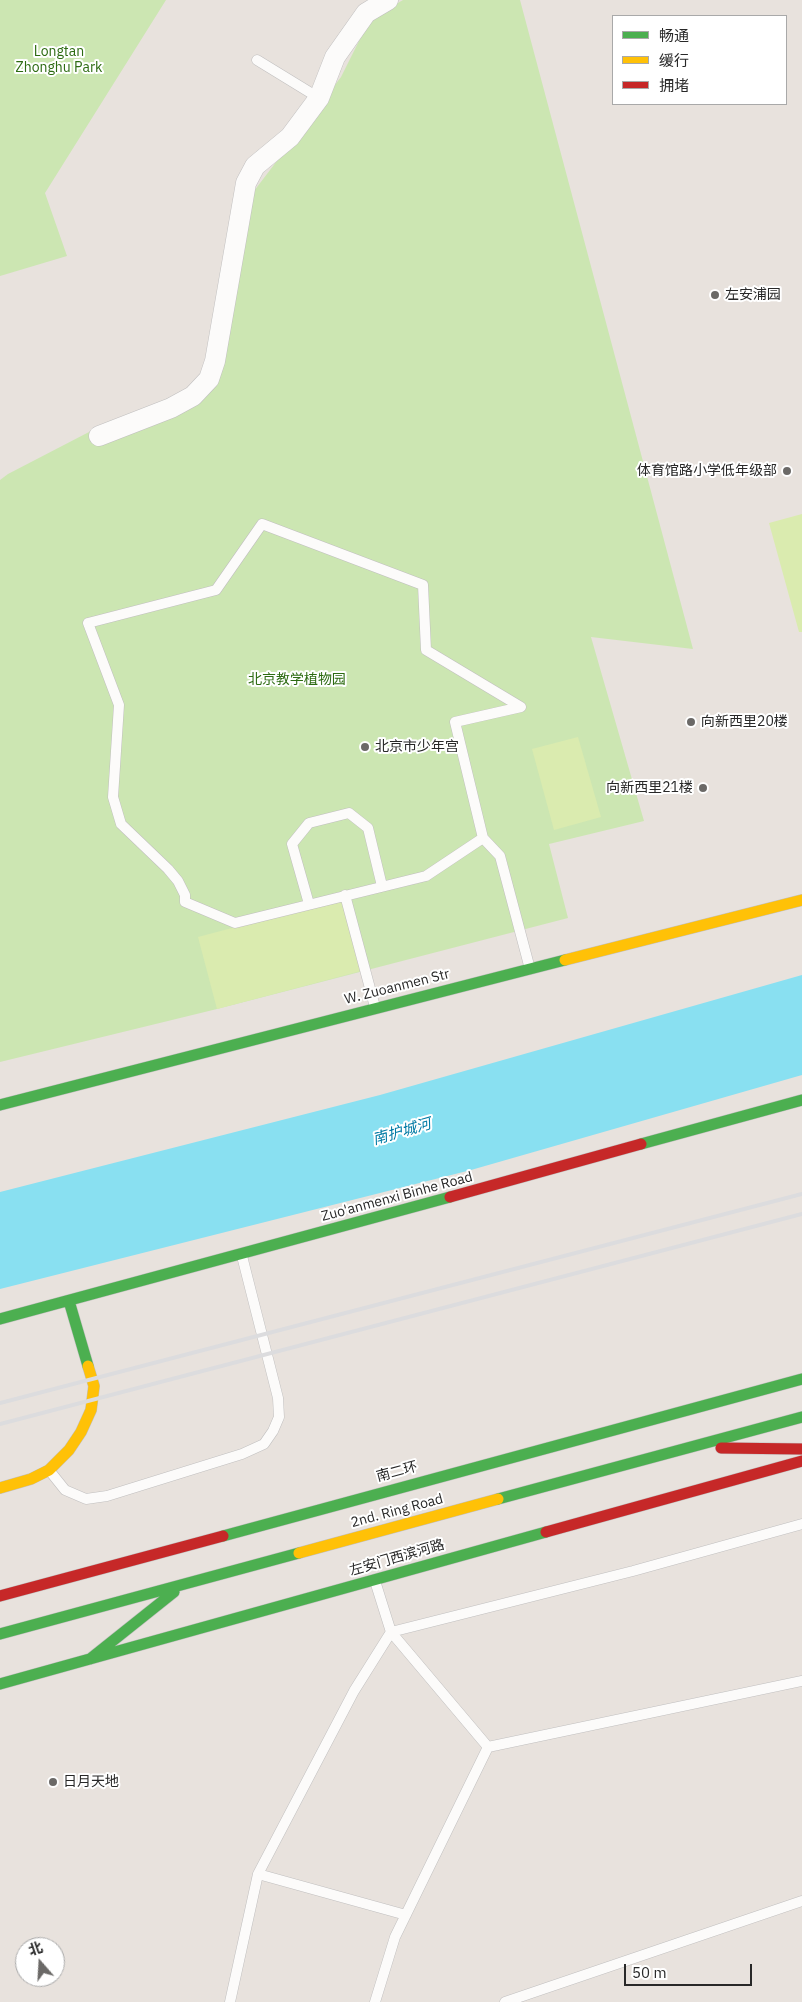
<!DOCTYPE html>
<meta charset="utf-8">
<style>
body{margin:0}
#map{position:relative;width:802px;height:2002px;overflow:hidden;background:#e8e2dd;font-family:"IBM Plex Sans","Noto Sans SC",sans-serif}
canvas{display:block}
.legend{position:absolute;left:612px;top:15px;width:175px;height:90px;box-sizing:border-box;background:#fff;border:1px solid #a9a9a9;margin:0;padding:6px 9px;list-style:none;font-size:15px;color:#282828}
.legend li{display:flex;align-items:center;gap:10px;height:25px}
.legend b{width:25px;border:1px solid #a9a9a9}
.north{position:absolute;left:15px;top:1937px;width:50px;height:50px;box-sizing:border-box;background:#fff;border:1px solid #a9a9a9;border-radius:50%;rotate:341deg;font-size:14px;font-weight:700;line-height:20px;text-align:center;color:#282828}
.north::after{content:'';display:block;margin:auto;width:18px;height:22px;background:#6b6967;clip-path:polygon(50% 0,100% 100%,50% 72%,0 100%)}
.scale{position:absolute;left:624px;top:1964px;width:128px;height:22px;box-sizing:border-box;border:2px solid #282828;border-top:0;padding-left:6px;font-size:15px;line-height:18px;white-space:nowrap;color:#282828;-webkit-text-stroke:4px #fff;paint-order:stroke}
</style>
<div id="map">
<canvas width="802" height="2002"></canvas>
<ul class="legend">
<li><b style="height:6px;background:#4caf50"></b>畅通</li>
<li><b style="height:6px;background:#ffc107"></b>缓行</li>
<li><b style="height:6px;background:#c62828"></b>拥堵</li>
</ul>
<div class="north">北</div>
<div class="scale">50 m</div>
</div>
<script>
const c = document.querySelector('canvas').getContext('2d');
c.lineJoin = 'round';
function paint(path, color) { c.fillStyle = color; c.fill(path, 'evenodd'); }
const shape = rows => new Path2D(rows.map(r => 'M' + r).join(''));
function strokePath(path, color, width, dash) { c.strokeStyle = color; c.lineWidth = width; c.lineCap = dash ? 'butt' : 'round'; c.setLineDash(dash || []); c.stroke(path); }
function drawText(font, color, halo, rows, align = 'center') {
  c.font = font + ' "IBM Plex Sans","Noto Sans SC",sans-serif'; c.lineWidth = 4; c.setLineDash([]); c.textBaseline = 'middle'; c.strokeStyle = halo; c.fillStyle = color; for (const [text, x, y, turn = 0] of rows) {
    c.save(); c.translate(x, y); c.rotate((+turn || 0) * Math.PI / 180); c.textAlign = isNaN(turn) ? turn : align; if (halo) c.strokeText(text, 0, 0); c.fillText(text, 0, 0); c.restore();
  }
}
paint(shape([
 [0,0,166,0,45,193,67,256,0,276],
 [403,0,520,0,693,649,591,637,644,821,549,844,568,918,217,1009,0,1062,0,480,8,474,89,432,207,392,254,191,341,77,370,19]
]), '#cce6b2');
paint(shape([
 [802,514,802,632,799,632,769,523],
 [578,737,601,817,554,830,532,749],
 [342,899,361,971,217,1009,198,937]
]), '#daebaf');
paint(shape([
 [802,975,802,1075,471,1170,0,1289,0,1192,380,1095]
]), '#89e0f1');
const lane = shape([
 [257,60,319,98],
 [262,524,423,585,426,650,521,707,455,722,483,838,426,876,235,923,185,902,185,895,178,881,168,869,121,824,113,797,119,705,88,623,216,590,262,524],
 [483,838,500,856,530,969],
 [345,895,375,1007],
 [309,904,292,844,309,823,349,813,368,828,382,886],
 [49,1470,65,1490,86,1499,107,1496,242,1454,264,1444,273,1431,279,1417,278,1398,242,1256],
 [375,1581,391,1632,633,1571,802,1524],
 [258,1874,406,1915],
 [230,2002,258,1874,354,1691,391,1632,488,1747],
 [375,2002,395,1937,488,1747,802,1681],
 [505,2002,802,1901]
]);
const street = shape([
 [99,436,171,408,193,396,209,379,215,361,246,183,255,166,290,137,319,98,335,57,366,13,388,0]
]);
const fast = shape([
 [0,1105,565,960],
 [641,1144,802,1100],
 [69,1301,88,1366],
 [0,1319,450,1197],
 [498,1499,802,1417],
 [223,1536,802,1379],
 [0,1634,299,1553],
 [90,1659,174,1592],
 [0,1684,546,1532]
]);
const slow = shape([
 [565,960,802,900],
 [0,1488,31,1479,49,1470,69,1450,81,1432,91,1410,94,1386,88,1366],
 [299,1553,498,1499]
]);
const jam = shape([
 [450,1197,641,1144],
 [721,1448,802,1449],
 [546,1532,802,1461],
 [0,1596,223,1536]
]);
strokePath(lane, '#c0bfbf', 11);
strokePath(street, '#c0bfbf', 21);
strokePath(fast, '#c0bfbf', 12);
strokePath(slow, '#c0bfbf', 12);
strokePath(jam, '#c0bfbf', 12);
strokePath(lane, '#fcfbfa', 10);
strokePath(street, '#fcfbfa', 20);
strokePath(fast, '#4caf50', 11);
strokePath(slow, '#ffc107', 11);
strokePath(jam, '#c62828', 11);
strokePath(shape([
 [0,1403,802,1194],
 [0,1424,802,1214]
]), '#dcdcde', 4);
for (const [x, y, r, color] of [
 [715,295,5,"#6b6967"],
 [787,471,5,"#6b6967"],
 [691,722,5,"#6b6967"],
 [365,747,5,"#6b6967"],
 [703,788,5,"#6b6967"],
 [53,1782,5,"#6b6967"]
]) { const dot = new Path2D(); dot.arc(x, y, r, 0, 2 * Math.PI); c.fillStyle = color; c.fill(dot); strokePath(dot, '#fff', 2); }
drawText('14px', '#2d6b12', '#fff', [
 ["Longtan",59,52],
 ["Zhonghu Park",59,68],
 ["北京教学植物园",297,680]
]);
drawText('14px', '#282828', '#fff', [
 ["左安浦园",725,295],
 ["体育馆路小学低年级部",777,471,"right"],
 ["向新西里20楼",701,722],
 ["北京市少年宫",375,747],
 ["向新西里21楼",693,788,"right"],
 ["日月天地",63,1782]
], 'left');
drawText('14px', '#282828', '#fff', [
 ["W. Zuoanmen Str",397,987,-14],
 ["Zuo'anmenxi Binhe Road",397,1197,-15],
 ["南二环",397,1472,-15],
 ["2nd. Ring Road",397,1511,-15],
 ["左安门西滨河路",397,1558,-16]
]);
drawText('italic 15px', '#007ba5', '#fff', [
 ["南护城河",402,1132,-16]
]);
</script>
